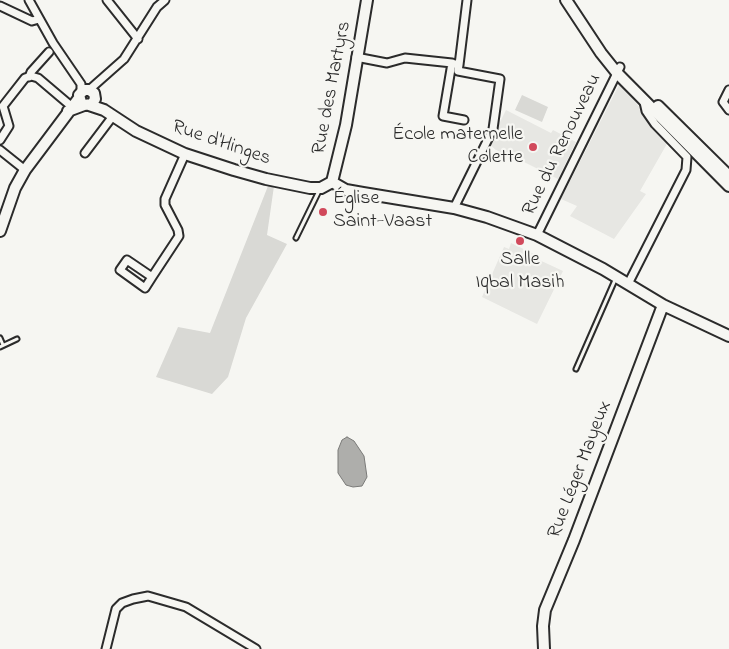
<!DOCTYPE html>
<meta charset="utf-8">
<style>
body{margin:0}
canvas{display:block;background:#f6f6f2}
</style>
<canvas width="729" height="649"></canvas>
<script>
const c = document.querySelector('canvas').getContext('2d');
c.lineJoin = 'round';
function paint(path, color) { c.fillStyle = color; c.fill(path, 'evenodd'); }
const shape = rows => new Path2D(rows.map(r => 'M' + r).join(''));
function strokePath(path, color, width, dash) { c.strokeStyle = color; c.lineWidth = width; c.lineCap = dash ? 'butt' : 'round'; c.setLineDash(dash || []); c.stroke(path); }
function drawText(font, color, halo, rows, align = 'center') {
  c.font = font + ' "Indie Flower",sans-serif'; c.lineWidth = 4.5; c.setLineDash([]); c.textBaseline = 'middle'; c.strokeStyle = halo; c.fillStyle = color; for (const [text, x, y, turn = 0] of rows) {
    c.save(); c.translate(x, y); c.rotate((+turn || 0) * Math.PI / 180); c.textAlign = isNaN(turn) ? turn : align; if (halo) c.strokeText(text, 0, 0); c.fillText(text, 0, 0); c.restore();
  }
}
paint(shape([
 [620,83,668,142,640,191,646,194,614,239,570,216,577,206,561,199],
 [506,110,551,133,553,130,576,142,558,179,510,155,509,156,496,150,489,144],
 [511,243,536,255,535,258,563,271,537,324,482,297,504,247,509,249]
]), '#e7e7e3');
paint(shape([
 [522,95,548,107,542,122,515,110],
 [268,186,274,186,267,235,287,244,246,318,228,377,212,394,156,377,178,327,210,333]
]), '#d9d9d5');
const water = shape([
 [347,437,354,441,364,456,367,477,362,486,353,487,346,485,338,473,338,450,342,440,347,437]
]);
paint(water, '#aeaeab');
strokePath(water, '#7a7a78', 1);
const lane = shape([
 [296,238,319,191],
 [0,338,3,345],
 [0,347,17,339],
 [576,369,615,280]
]);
const street = shape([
 [29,0,53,43,81,84,81,92],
 [107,0,138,39],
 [0,6,32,21,39,19],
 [356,57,387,63,405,58,452,63,443,116,464,120],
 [452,63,459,65,458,71,500,79,493,129,454,208],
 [459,65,467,0],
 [29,77,31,72,49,52],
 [89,90,124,59,157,7,165,0],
 [729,90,723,102,729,110],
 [0,140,9,126,3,106,25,78,31,76,38,78,71,106],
 [0,150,25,170],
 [85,153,113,116],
 [537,235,620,67],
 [152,277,127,260,120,270,145,288,152,277,179,236,178,230,165,205,165,199,185,154],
 [628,284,686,170,687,157,655,124,646,111,644,102],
 [106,649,116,609,122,603,133,599,148,596,186,607,256,649]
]);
const secondary = shape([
 [566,0,601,53,617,73,729,186],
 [89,105,104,110,136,131,185,154,234,170,266,179,310,188,321,188,332,182],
 [658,106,729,176],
 [68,111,84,105,92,104,95,99,94,93,89,90,84,90,79,95,81,102],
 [332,182,346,190,363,193,454,208,487,217,537,235,603,269,663,305,729,336],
 [332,182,346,125,367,0],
 [0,231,15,188,25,170,79,98],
 [544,649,543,626,545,610,574,540,663,305]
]);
strokePath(lane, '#2b2b2b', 7);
strokePath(street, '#2b2b2b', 11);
strokePath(secondary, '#2b2b2b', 14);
strokePath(lane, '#f6f6f2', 3);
strokePath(street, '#f6f6f2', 7);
strokePath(secondary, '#f6f6f2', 10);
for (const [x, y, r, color] of [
 [533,147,5,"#d1495b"],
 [323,212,5,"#d1495b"],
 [520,241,5,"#d1495b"]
]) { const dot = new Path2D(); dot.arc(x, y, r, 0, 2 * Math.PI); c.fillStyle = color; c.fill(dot); strokePath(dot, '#f6f6f2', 2); }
drawText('20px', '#2b2b2b', '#f6f6f2', [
 ["Rue des Martyrs",333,88,-79],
 ["Rue d'Hinges",221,144,19],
 ["Rue du Renouveau",563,145,-64],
 ["Rue Léger Mayeux",581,470,-69]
]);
drawText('20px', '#2b2b2b', '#f6f6f2', [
 ["École maternelle",523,136],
 ["Colette",523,159],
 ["Église",333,200,"left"],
 ["Saint-Vaast",333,223,"left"],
 ["Salle",520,261,"center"],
 ["Iqbal Masih",520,284,"center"]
], 'right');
</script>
